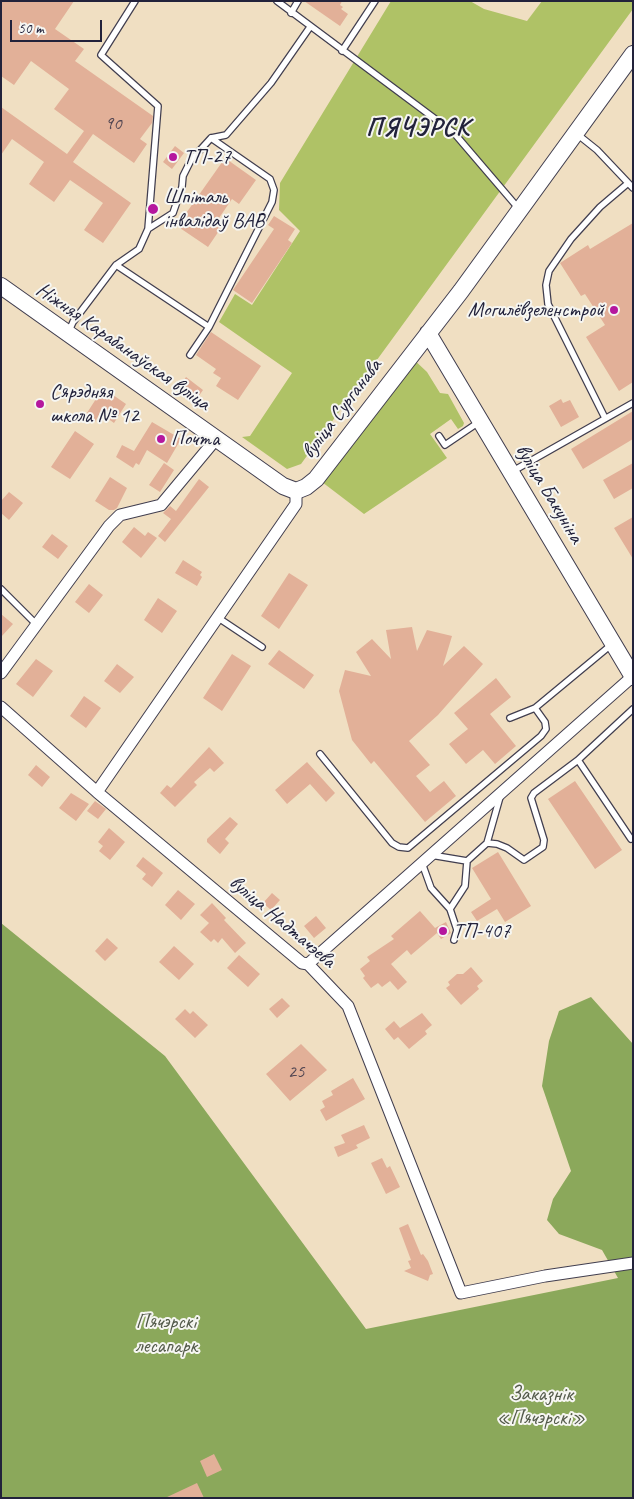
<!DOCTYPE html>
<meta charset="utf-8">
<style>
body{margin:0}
#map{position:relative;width:634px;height:1499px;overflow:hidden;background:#f0dfc2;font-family:Caveat,sans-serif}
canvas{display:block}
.frame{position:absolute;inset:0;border:2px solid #22223b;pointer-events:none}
.scale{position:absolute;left:10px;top:20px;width:92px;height:22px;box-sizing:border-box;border:2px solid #22223b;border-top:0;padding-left:6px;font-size:15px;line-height:18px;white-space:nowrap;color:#22223b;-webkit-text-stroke:4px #f6f6f2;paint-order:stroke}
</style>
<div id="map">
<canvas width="634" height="1499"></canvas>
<div class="frame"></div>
<div class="scale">50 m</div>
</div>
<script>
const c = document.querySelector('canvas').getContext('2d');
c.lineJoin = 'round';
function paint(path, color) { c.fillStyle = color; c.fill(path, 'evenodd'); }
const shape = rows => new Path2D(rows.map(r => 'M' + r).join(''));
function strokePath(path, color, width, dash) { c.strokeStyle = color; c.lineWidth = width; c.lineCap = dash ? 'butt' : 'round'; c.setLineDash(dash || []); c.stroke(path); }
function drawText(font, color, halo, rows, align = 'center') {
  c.font = font + ' Caveat,sans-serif'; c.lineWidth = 4; c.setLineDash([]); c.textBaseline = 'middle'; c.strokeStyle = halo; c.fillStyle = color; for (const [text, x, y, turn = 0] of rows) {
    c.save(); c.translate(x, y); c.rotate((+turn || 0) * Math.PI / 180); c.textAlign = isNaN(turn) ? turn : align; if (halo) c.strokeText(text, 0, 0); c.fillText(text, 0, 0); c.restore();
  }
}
paint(shape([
 [391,1,470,1,484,9,527,21,542,1,633,1,633,9,301,464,287,469,242,437,250,436,292,373,219,322,235,294,252,305,300,231,279,210,280,183],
 [410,356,427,372,440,393,448,394,464,423,463,426,458,429,451,419,430,434,447,458,364,514,322,482]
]), '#afc266');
paint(shape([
 [1,923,165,1056,366,1329,618,1278,602,1250,559,1234,547,1220,553,1199,571,1171,542,1086,549,1041,559,1011,591,997,633,1044,633,1498,1,1498]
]), '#8ba85b');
paint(shape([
 [1,1,74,1,55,29,84,49,75,61,153,116,152,123,140,139,147,144,134,163,93,134,73,162,131,203,103,243,84,230,103,203,70,180,54,202,29,184,44,162,12,139,1,155,1,107,67,154,84,131,54,109,69,89,31,61,14,85,1,76],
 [304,1,342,1,340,5,343,7,341,9,348,14,340,26],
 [175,146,184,153,172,169,163,162],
 [225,158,256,180,239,204,232,199,219,218,225,222,208,247,177,226],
 [274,216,295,229,288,240,292,243,252,303,233,290,274,229,268,225],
 [633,223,633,382,619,391,586,337,605,325,585,294,581,296,560,263,588,245,590,249],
 [211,332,261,366,238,400,216,386,221,378,213,373,216,369,196,355],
 [186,377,203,390,196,400,179,388],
 [103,388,126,404,114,423,100,413,95,422,85,416],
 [561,399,563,403,570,400,579,417,561,427,549,406],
 [633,411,633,439,583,469,571,449],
 [152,422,181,439,167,463,147,450,139,465,136,463,133,468,116,457,122,445,134,451],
 [75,431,94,444,70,479,51,467],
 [164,463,174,470,160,492,149,485],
 [633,463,633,488,614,499,603,480],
 [110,477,127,488,117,508,114,510,109,510,95,501],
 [199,479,209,487,165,542,158,536,171,519,163,513,170,506,176,511],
 [9,492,23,503,9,520,1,513,1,501],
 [633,517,633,559,614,528],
 [134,527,145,536,148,532,157,538,141,558,122,542],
 [52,534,68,546,58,559,42,547],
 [183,560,202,572,200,575,202,577,197,586,175,573],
 [289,573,308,585,279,629,261,616],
 [89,584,103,595,89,613,75,602],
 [158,598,177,611,162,633,144,620],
 [1,614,13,624,1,637],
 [412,627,417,651,427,630,452,636,443,666,464,646,483,664,438,715,409,741,430,765,416,776,430,792,444,781,456,796,425,822,374,761,371,764,352,740,339,691,345,670,371,676,356,652,372,639,391,659,386,630],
 [279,650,314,675,304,689,268,664],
 [232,654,251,666,222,711,203,698],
 [36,659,53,671,33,697,16,684],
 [117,664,134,677,120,693,104,681],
 [496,678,511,697,490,714,516,746,495,764,483,750,466,764,449,744,468,729,454,713],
 [84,696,101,708,86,728,70,716],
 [209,747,224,763,214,772,210,768,194,782,197,785,175,807,160,793,167,785,171,788],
 [307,762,335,793,326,802,310,784,287,804,275,790],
 [36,765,50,777,42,787,28,775],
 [575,781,622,850,595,869,548,799],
 [71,793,89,804,76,821,59,808],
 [95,801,106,809,98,819,87,811],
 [230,817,238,824,225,839,229,843,220,854,207,842,207,839],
 [109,828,125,842,110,860,99,851,103,846,98,842],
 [498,852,531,906,505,922,497,909,477,921,471,912,491,899,472,868],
 [143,857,163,873,152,887,142,879,146,874,136,866],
 [178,890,195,904,181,920,165,905],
 [272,893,280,900,271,910,263,903],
 [212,903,226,918,224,920,246,943,235,953,222,938,218,943,214,939,211,942,200,932,209,923,200,915],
 [420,911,435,928,446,922,451,933,441,939,437,933,411,955,407,950,391,964,407,982,398,990,390,981,382,987,378,983,371,988,363,978,365,976,360,969,370,961,367,957,394,939,391,936],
 [316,916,326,928,314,938,304,926],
 [107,938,118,948,105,961,95,951],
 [174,946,194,964,179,980,159,962],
 [239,955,260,974,248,987,227,968],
 [471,967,483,981,477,986,479,989,461,1005,446,988,450,985,448,982,457,974,463,974],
 [282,998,290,1006,277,1018,269,1009],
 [185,1009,190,1014,193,1011,208,1025,195,1038,175,1019],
 [422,1013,432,1025,425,1031,427,1034,409,1049,398,1037,394,1040,385,1029,394,1021,400,1028],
 [301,1044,327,1070,290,1101,266,1074],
 [353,1078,365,1099,326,1121,320,1110,325,1107,322,1101,333,1095,331,1091],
 [364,1125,370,1138,356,1145,358,1148,338,1157,334,1147,345,1143,341,1135],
 [382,1158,387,1168,390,1166,400,1187,386,1194,371,1163],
 [408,1224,421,1255,423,1254,428,1261,433,1274,430,1275,428,1281,404,1271,411,1268,408,1261,411,1260,399,1228],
 [214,1454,222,1470,207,1477,200,1461],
 [197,1483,204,1498,165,1498]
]), '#e2b098');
const lane = shape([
 [135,1,101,55,158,106,148,229],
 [277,1,454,133,519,209],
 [291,13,298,1],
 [342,51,375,1],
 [577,134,597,150,633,188],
 [116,265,209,327],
 [69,331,73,322,116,265,139,249,148,229,173,213,182,187,183,176,191,160,211,138,226,135,271,83,310,27],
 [190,355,209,327,272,202,274,190,270,179,211,138],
 [605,418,548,304,546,285,549,271,571,239,600,207,627,184],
 [439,436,445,445,479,422],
 [513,471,633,403],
 [1,589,37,625],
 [217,617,262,647],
 [510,718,535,708,611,645],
 [320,754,392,843,399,847,408,848,541,736,546,729,545,722,535,708],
 [578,760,633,709],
 [487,843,500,797],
 [431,855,467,861],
 [422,863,431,888,450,909,457,930,454,940],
 [450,909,465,886,467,861,487,843,497,844,507,848,524,860,543,847,544,840,531,798,534,793,578,760,631,839]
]);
const street = shape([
 [1,673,109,526,120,515,161,505,216,439],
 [1,707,97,792,302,963,308,964,348,1006,461,1293,545,1276,633,1263],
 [97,792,296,504,296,491],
 [308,964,633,676]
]);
const secondary = shape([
 [1,286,283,486,296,491,306,487,316,479,461,291,633,54],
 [428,333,633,677]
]);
strokePath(lane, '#413e4f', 8);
strokePath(street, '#413e4f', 13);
strokePath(secondary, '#413e4f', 18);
strokePath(lane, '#fff', 5.5);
strokePath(street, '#fff', 11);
strokePath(secondary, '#fff', 16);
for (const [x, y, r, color] of [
 [173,157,5,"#b5179e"],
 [153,209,6,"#b5179e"],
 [614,310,5,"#b5179e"],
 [40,404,5,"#b5179e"],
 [161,439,5,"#b5179e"],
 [443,931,5,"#b5179e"]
]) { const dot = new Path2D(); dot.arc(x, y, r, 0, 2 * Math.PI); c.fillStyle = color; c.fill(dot); strokePath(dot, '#f6f6f2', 2); }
drawText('19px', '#524652', null, [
 ["90",113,124],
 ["25",296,1072]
]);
drawText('21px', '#22223b', '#f6f6f2', [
 ["ТП-27",183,157],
 ["Шпіталь",164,197],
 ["інвалідаў ВАВ",164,221],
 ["Могилёвзеленстрой",604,310,"right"],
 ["Сярэдняя",50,392],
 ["школа № 12",50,416],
 ["Почта",171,439],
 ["ТП-407",453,931]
], 'left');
drawText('21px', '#22223b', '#f6f6f2', [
 ["Ніжняя Карабанаўская вуліца",123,347,35],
 ["вуліца Сурганава",342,409,-53],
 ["вуліца Бакуніна",549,494,59],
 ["вуліца Надтачэева",282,922,40]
]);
drawText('21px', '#535a4a', '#f6f6f2', [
 ["Пячэрскі",166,1322],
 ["лесапарк",166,1346],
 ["Заказнік",541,1394],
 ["«Пячэрскі»",541,1418]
]);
c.letterSpacing = '1px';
drawText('bold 26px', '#22223b', '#f6f6f2', [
 ["ПЯЧЭРСК",418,128]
]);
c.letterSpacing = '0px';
</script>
